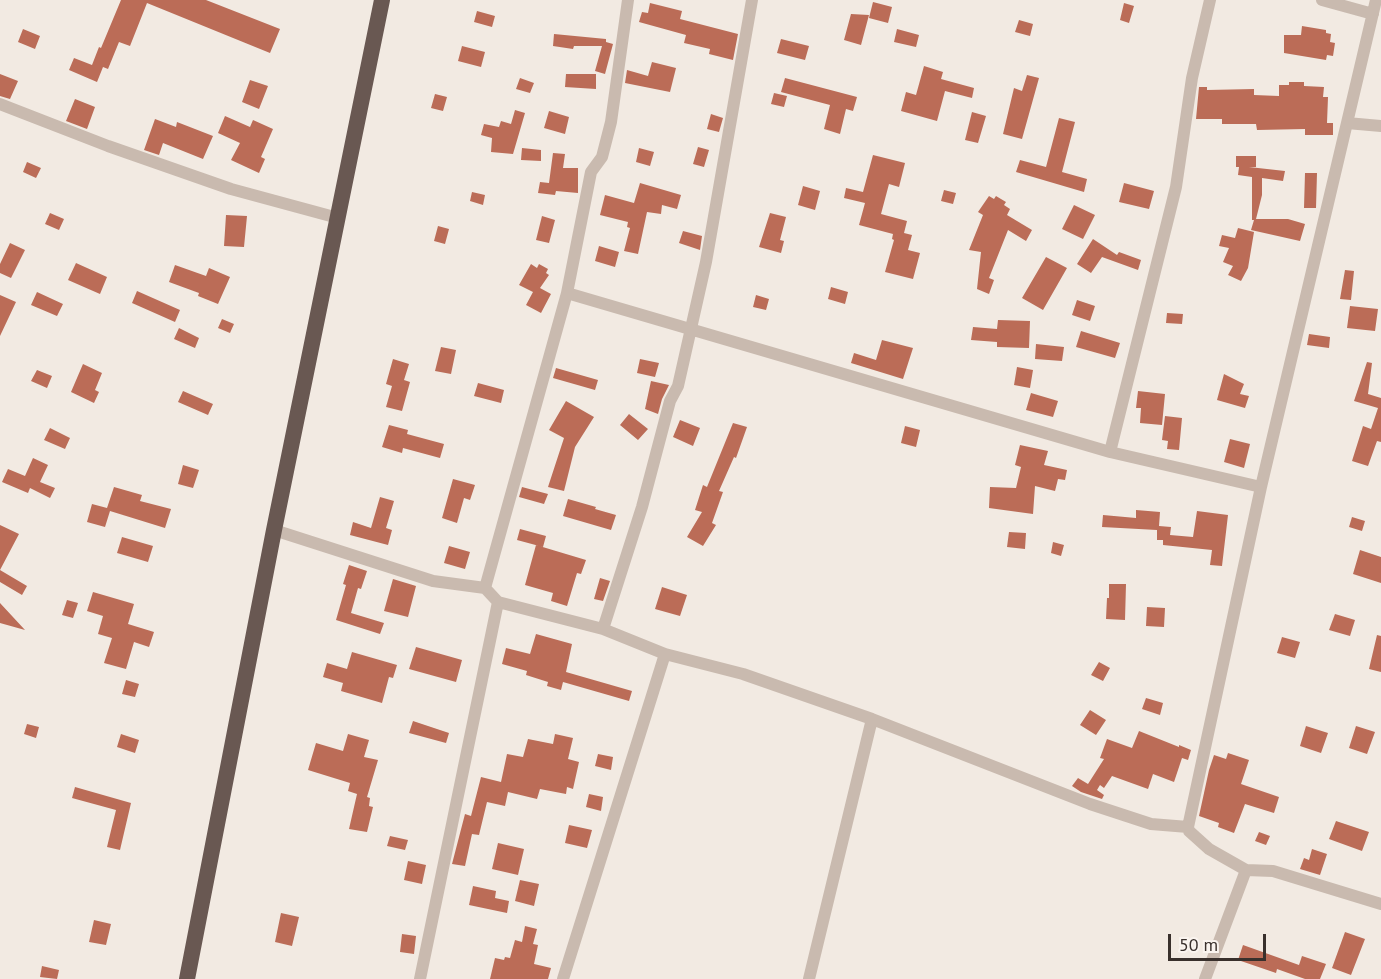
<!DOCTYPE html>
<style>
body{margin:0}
#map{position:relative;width:1381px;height:979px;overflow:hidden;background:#f2eae2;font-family:"PT Sans",sans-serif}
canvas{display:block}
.scale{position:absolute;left:1168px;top:934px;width:98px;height:27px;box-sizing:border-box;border:3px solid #39302c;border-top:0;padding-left:8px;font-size:18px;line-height:21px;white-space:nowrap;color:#39302c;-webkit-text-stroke:4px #faf4ef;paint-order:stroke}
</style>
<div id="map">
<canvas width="1381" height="979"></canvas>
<div class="scale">50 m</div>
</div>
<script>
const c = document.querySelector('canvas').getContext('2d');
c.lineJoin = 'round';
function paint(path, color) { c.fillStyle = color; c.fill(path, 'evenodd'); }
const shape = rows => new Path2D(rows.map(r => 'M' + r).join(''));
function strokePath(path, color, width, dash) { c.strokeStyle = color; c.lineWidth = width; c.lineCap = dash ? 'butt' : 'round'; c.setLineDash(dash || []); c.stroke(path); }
paint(shape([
 [121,0,206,0,280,29,270,53,147,3,130,46,119,42,108,69,103,67,97,82,69,70,74,58,92,65,99,47,101,48],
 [873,2,892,7,888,23,869,18],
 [650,3,682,11,680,19,738,34,733,60,709,54,710,49,684,43,686,35,639,22,642,12,648,13],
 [1124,3,1134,6,1129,23,1120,20],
 [477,11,495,16,492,27,474,22],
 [851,14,869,15,861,45,844,40],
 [1019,20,1033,24,1030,36,1015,32],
 [1302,26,1326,30,1326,33,1331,34,1330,42,1335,43,1333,56,1327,55,1326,60,1284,53,1284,35,1301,35],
 [23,29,40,36,35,49,18,42],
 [897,29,919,35,916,47,894,42],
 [554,34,606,39,606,42,613,44,605,74,595,71,602,46,574,46,573,49,553,46],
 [781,39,809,46,805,60,777,53],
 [462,46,485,52,481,67,458,61],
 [652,62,676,68,670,92,625,83,627,70,648,76],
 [924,66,943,72,941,79,974,88,972,98,945,91,937,121,901,111,906,92,916,95],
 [0,74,18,81,10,99,0,96],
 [566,74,596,74,596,89,565,87],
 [1027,75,1039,78,1022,139,1003,134,1014,88,1022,91],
 [520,78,534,83,530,93,516,89],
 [785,78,857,97,853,111,846,109,840,134,824,129,830,105,781,92],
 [250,80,268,86,259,109,242,102],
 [1289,82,1304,82,1304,86,1324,87,1323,97,1328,97,1327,123,1333,123,1333,135,1305,135,1305,129,1257,130,1256,124,1222,124,1222,119,1196,119,1199,87,1207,87,1207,90,1254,89,1254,95,1279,96,1279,85,1289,85],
 [774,93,787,96,784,107,771,104],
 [435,94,447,97,443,111,431,108],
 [75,99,95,107,87,129,66,121],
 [515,110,525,113,513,154,491,152,492,138,481,135,484,124,499,127,501,121,511,124],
 [549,111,569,117,565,134,544,128],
 [972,112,986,116,978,143,965,140],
 [711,114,723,118,719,132,707,129],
 [225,116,250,127,253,120,273,129,261,157,265,159,259,173,231,160,240,143,218,133],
 [1059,118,1075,122,1062,172,1087,179,1084,192,1016,172,1020,160,1046,167],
 [155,119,176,127,177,122,213,136,203,159,163,143,159,155,144,150],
 [698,147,709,150,704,167,693,164],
 [522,148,541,150,541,161,521,160],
 [639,148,654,152,650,166,636,162],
 [553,153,565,154,563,168,578,168,578,193,556,191,555,195,538,193,540,182,549,183],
 [873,155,905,163,899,187,889,184,881,214,907,221,904,233,912,235,908,250,920,253,913,279,885,272,894,240,892,239,893,234,859,225,865,203,844,198,846,188,863,192],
 [1236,156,1256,156,1256,167,1249,167,1285,171,1283,181,1262,178,1262,195,1256,219,1288,219,1305,224,1300,241,1251,230,1254,220,1252,220,1252,177,1238,175,1239,167,1236,167],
 [27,162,41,168,36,178,23,172],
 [1305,173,1317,173,1316,208,1304,208],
 [640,183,681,195,677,209,662,205,661,214,647,212,638,254,624,251,630,228,627,227,628,222,600,215,605,195,634,203],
 [1124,183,1154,191,1149,209,1119,202],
 [803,186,820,191,815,210,798,205],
 [944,190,956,193,953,204,941,201],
 [472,192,485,195,483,205,470,201],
 [989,196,994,199,996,196,1006,202,1004,205,1010,209,1007,215,1032,230,1026,241,1008,230,989,278,994,280,989,294,977,289,981,252,969,250,983,215,978,212],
 [1074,205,1095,215,1083,239,1062,229],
 [50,213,64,219,59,230,45,224],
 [770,213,786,217,780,240,784,241,781,253,759,247],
 [226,215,247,216,244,247,224,246],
 [542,216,555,220,549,243,536,240],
 [438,226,449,229,445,244,434,241],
 [1238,228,1254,232,1248,268,1241,281,1228,275,1233,266,1223,262,1229,248,1219,246,1222,235,1235,238],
 [683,231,702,236,700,250,679,243],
 [1093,239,1117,255,1119,252,1141,260,1138,270,1102,257,1091,273,1077,264],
 [10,243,25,250,11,278,0,273,0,264],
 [599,246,619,252,615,267,595,261],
 [1046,257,1067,268,1043,310,1022,298],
 [76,263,107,277,100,294,68,280],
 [531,264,537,268,539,264,548,269,546,273,549,275,540,288,551,294,541,313,526,305,533,292,519,285],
 [175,265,206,276,209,268,230,277,218,304,198,296,199,293,169,282],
 [1345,270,1354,271,1351,300,1340,299],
 [831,287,848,292,845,304,828,299],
 [137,291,180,310,175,322,132,303],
 [37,292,63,304,57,316,31,305],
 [0,295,16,302,0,336],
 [756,295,769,299,766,310,753,307],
 [1077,300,1095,306,1090,321,1072,315],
 [1350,306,1378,309,1375,331,1347,328],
 [1167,313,1183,314,1182,324,1166,323],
 [222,319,234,324,230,333,218,328],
 [998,320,1030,321,1029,348,997,347,997,342,971,340,973,327,997,329],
 [179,328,199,338,195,348,174,339],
 [1081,331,1120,343,1115,358,1076,347],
 [1309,334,1330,337,1329,348,1307,345],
 [882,340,913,348,903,379,851,363,854,353,876,360],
 [1036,344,1064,347,1062,361,1035,359],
 [441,347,456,350,451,374,435,371],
 [393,359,409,364,404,380,410,382,402,411,386,407,392,386,386,384],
 [640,359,659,363,655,377,637,373],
 [1367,362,1372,363,1368,394,1381,398,1381,442,1377,441,1368,466,1352,461,1363,426,1371,429,1378,408,1354,401],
 [83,364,102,373,95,390,99,392,94,403,71,392],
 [1017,367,1033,370,1030,388,1014,385],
 [556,368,598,380,595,390,553,378],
 [37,370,52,376,47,388,31,381],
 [1224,374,1244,384,1240,394,1249,396,1245,408,1217,400],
 [651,381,669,385,662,399,658,414,645,409],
 [478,383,504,390,501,403,474,396],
 [183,391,213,404,208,415,178,402],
 [1138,391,1165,394,1162,425,1140,423,1141,408,1136,408],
 [1031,393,1058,401,1053,417,1026,410],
 [566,401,594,417,575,447,564,491,548,487,564,438,549,430],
 [629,414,648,429,638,440,620,425],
 [1165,416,1182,418,1179,450,1167,449,1168,441,1162,440],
 [680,420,700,428,693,446,673,437],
 [733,423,747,427,736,458,734,457,719,491,723,492,712,523,716,525,703,546,687,537,702,512,695,510,703,485,707,487],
 [389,425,408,430,407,434,444,444,440,458,403,448,402,453,382,447],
 [905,426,920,430,916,447,901,443],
 [50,428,70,438,65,449,44,440],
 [1230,439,1250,444,1244,468,1224,462],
 [1020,445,1048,451,1044,465,1067,470,1065,480,1058,479,1055,491,1035,486,1033,514,989,508,990,487,1016,488,1021,467,1015,465],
 [33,458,48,465,40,482,55,488,50,498,30,488,28,493,2,482,8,469,25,476],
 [183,465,199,470,193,488,178,484],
 [453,479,475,485,470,500,464,498,457,523,442,518],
 [114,487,142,495,140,501,171,509,165,528,110,511,105,527,87,522,92,504,107,508],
 [522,487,548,494,544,504,519,497],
 [380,497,394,501,386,528,392,530,388,545,350,535,353,522,371,528],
 [568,499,596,507,595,509,616,515,611,530,563,516],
 [1136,510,1160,512,1159,526,1171,527,1170,535,1193,537,1197,511,1228,515,1222,566,1210,565,1212,550,1163,545,1163,540,1157,540,1157,530,1102,527,1103,515,1136,518],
 [1352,517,1365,521,1362,531,1349,527],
 [0,525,19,534,0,570,27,586,22,595,0,582],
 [520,529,546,536,543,547,517,540],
 [1009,532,1026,533,1025,549,1007,547],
 [122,537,153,546,148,562,117,553],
 [1053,542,1064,545,1061,556,1051,553],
 [536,545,586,560,581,574,577,573,567,606,551,601,553,593,525,585],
 [449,546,470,552,465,569,444,563],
 [1360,550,1381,557,1381,583,1353,574],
 [349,565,367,571,361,589,358,588,351,613,384,623,380,634,336,620,346,585,343,584],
 [600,578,610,581,603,601,594,599],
 [393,579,416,586,408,617,384,611],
 [1109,584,1126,584,1125,620,1106,619,1107,598,1109,598],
 [662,587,687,595,680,616,655,609],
 [93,592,134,604,128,624,154,632,149,647,134,642,126,669,104,663,112,638,98,634,103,616,87,611],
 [67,600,78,603,73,618,62,615],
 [0,603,25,630,0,623],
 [1147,607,1165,608,1164,627,1146,626],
 [1335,614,1355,620,1350,636,1329,630],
 [536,634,572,644,566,672,632,691,629,701,563,682,561,690,547,686,548,682,526,675,527,671,502,664,506,648,530,654],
 [1377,635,1381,636,1381,672,1369,669],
 [1282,637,1300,642,1295,658,1277,653],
 [416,647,462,660,456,682,409,669],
 [352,652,397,665,393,678,389,677,382,703,341,691,343,683,323,677,327,663,347,669],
 [1099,662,1110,668,1103,681,1091,675],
 [126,680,139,684,135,697,122,694],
 [1146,698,1163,703,1160,715,1142,709],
 [1090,710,1106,720,1096,735,1080,725],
 [413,721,449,733,446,743,409,733],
 [27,724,39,727,36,738,24,734],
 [1306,726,1328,733,1321,753,1300,746],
 [1356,726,1375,732,1367,754,1349,748],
 [1139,731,1179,747,1179,745,1191,750,1188,760,1182,758,1174,782,1153,774,1148,789,1112,776,1104,788,1100,785,1097,790,1104,795,1102,799,1081,792,1072,786,1078,778,1088,784,1104,759,1100,758,1107,739,1132,748],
 [121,734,139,740,135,753,117,747],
 [348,734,369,740,364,757,378,760,367,797,370,798,369,806,373,807,367,832,349,829,357,794,348,791,350,783,308,770,316,743,343,751],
 [555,734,573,738,568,759,579,762,573,789,567,787,566,794,540,789,537,799,508,792,505,806,487,802,479,835,472,834,465,866,452,864,465,814,471,816,481,777,501,782,507,754,523,757,528,739,553,744],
 [1228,753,1249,760,1241,784,1279,797,1274,813,1245,804,1234,833,1218,827,1219,823,1199,816,1209,770,1214,755,1226,759],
 [598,754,613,757,611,770,595,766],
 [75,787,131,803,120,850,107,847,116,810,72,798],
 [589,794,603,797,601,811,586,807],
 [1336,821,1369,832,1362,851,1329,839],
 [569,825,592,830,587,848,565,843],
 [1259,832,1270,836,1266,845,1255,841],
 [390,836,408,840,405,850,387,846],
 [498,843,524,849,518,875,492,869],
 [1312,849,1327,854,1320,875,1300,869,1304,858,1309,860],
 [408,861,426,865,422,884,404,880],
 [520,880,539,884,534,906,515,901],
 [473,886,496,891,495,898,509,901,507,913,469,905],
 [281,913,299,917,292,946,275,942],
 [94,920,111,924,106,945,89,942],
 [525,926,537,929,533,944,538,945,534,964,551,968,548,979,490,979,495,958,504,960,505,957,510,958,515,940,522,942],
 [1345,932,1365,939,1351,975,1332,968],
 [402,934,416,936,414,954,400,952],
 [1243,945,1299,965,1302,956,1326,964,1320,979,1305,979,1277,969,1276,973,1238,960],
 [42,966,59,970,57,979,40,977]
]), '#bb6c57');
strokePath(shape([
 [1322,0,1373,14],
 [0,104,108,146,231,189,338,218],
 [1347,123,1381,126],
 [567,293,1110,452,1261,487],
 [1110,452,1176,187,1192,78,1210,0],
 [274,530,433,581,485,588,498,602,603,629,665,654,743,674,872,719,1090,804,1151,824,1188,827,1189,831,1209,849,1246,870,1273,871,1381,904],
 [485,588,567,293,591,172,602,157,611,122,628,0],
 [603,629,642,507,670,401,678,386,706,262,752,0],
 [1188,827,1261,487,1376,0],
 [420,979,498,602],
 [563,979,665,654],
 [809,979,872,719],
 [1205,979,1246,870]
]), '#c9baaf', 12);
strokePath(shape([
 [187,979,274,530,382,0]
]), '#695852', 16);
</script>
